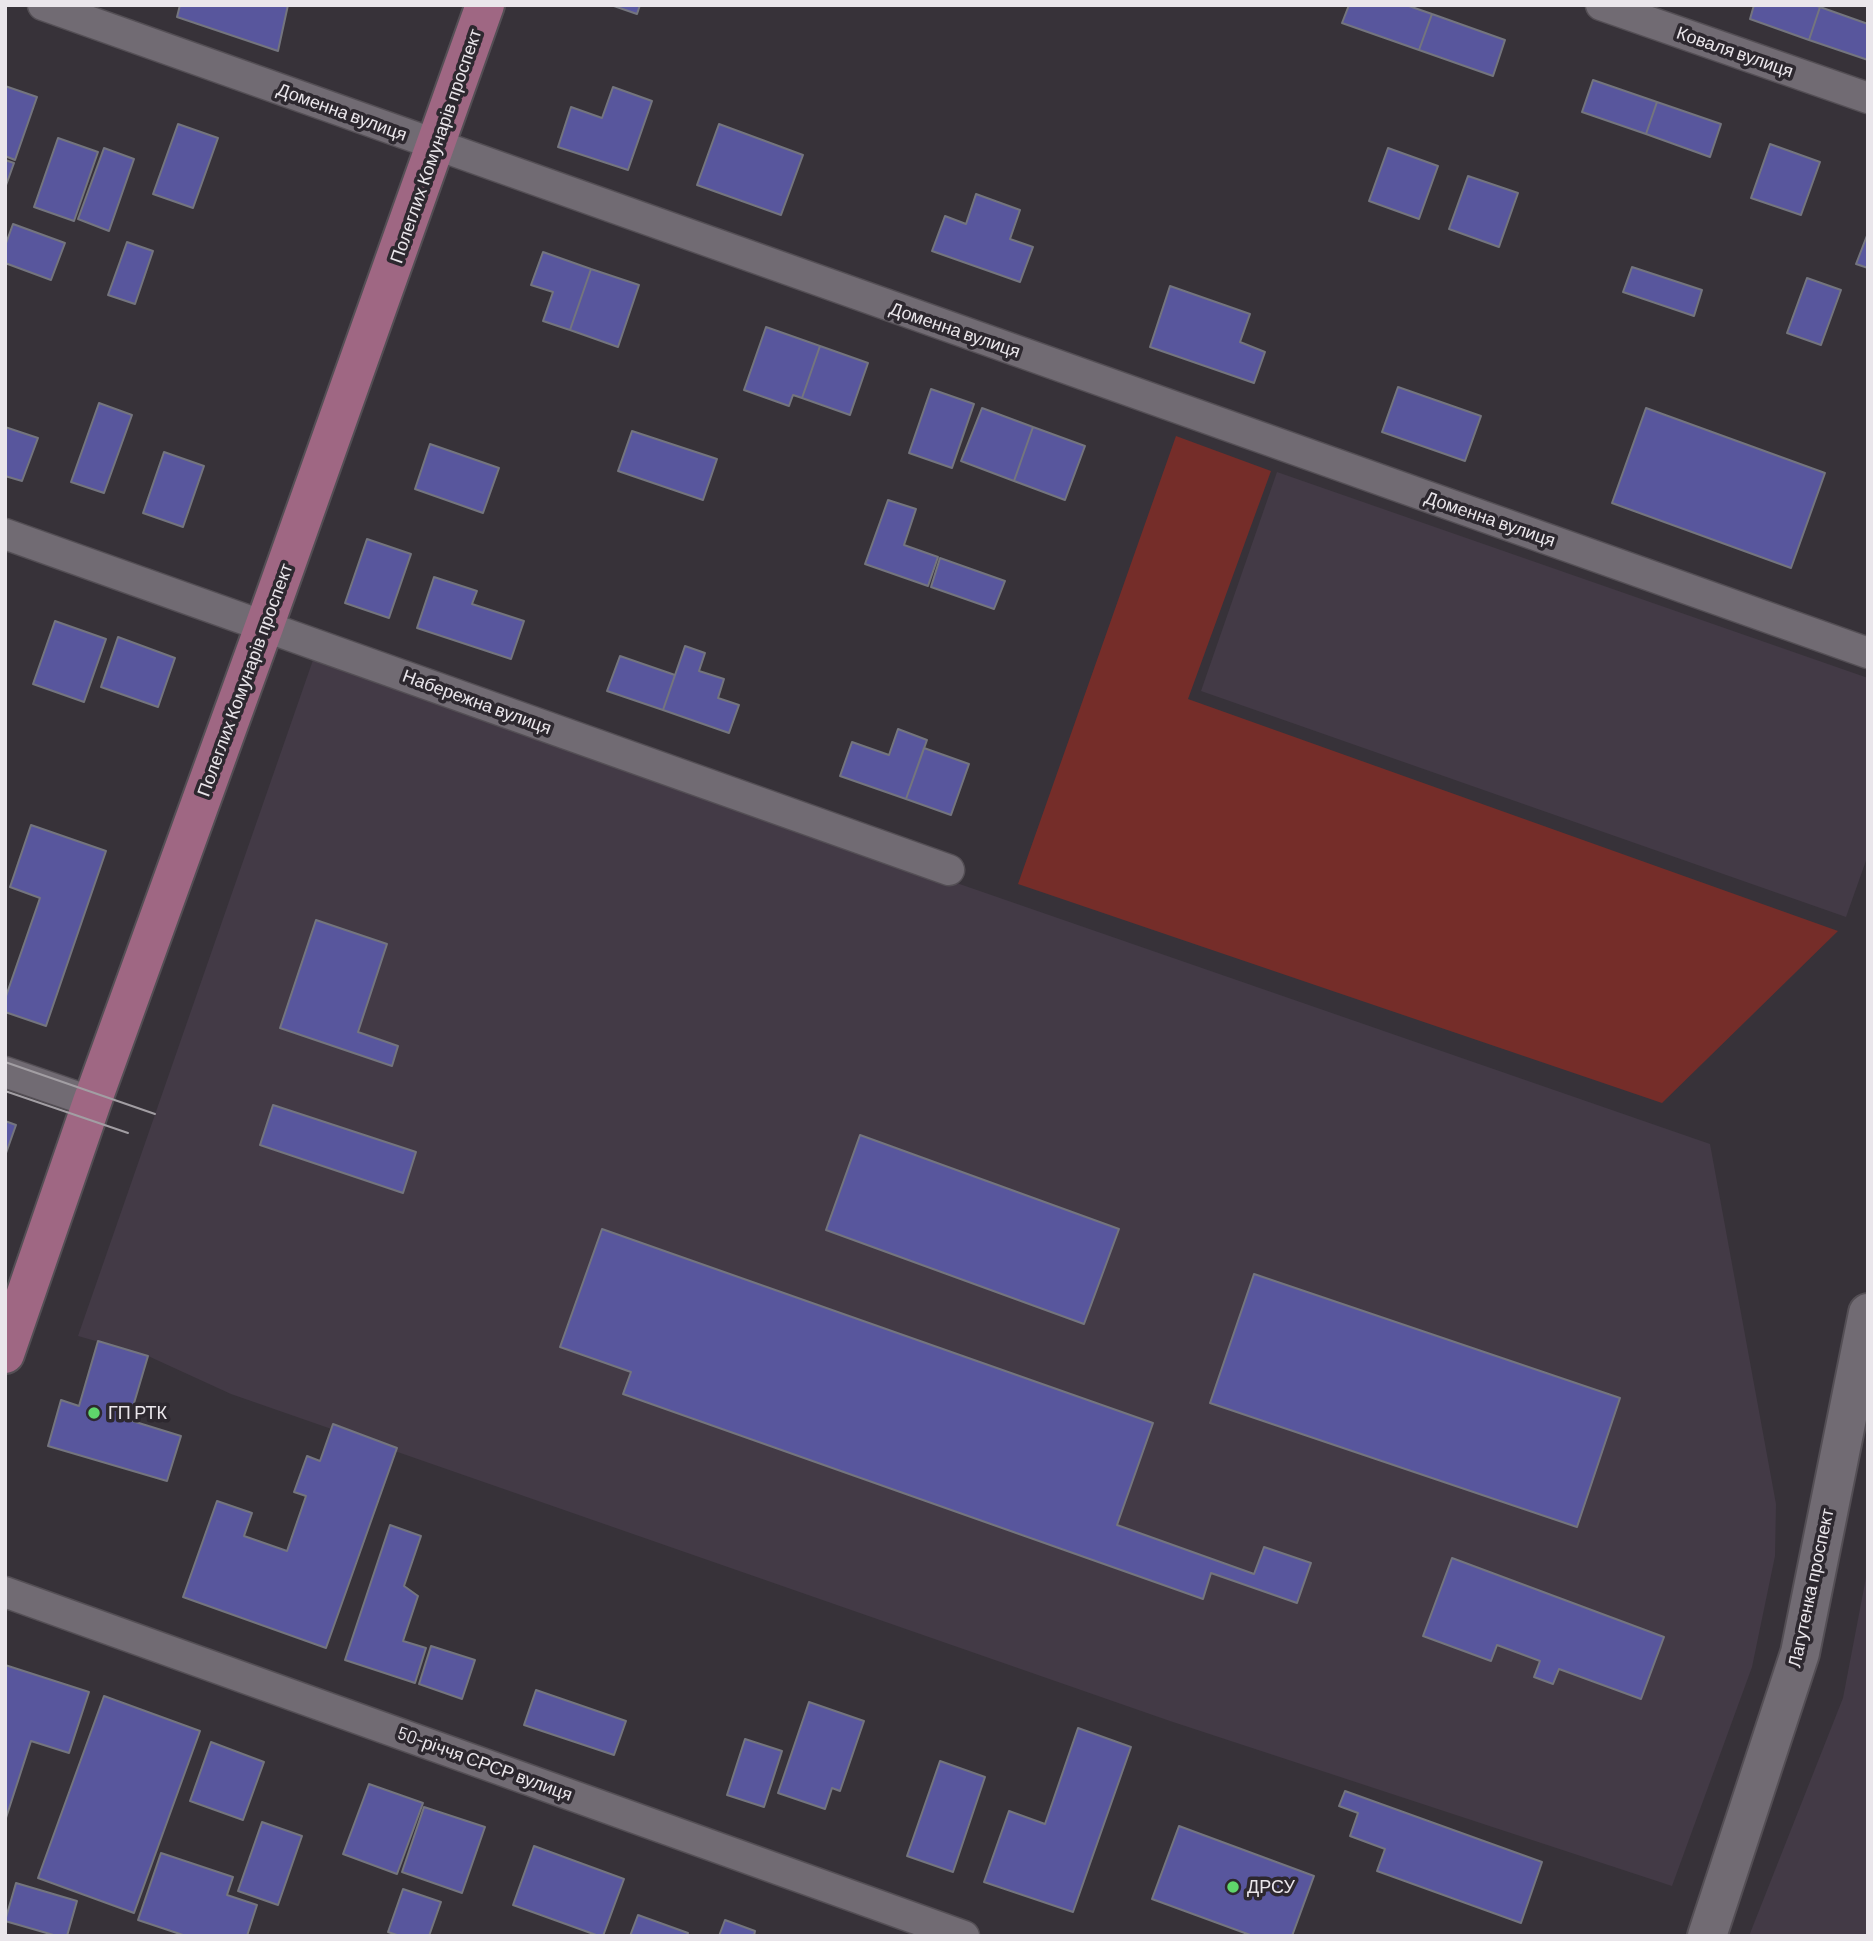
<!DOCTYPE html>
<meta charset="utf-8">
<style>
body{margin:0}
#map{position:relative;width:1873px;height:1941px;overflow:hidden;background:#373239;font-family:Barlow,sans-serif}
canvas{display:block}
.frame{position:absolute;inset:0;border:7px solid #eae6eb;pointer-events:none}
</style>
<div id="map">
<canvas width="1873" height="1941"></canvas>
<div class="frame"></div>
</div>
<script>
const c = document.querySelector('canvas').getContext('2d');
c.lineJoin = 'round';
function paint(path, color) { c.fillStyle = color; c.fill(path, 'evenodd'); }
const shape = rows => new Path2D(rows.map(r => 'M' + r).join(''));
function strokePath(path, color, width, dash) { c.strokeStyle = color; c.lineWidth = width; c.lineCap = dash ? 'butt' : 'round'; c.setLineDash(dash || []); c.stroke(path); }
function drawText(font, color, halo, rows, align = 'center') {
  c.font = font + ' Barlow,sans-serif'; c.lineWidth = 7; c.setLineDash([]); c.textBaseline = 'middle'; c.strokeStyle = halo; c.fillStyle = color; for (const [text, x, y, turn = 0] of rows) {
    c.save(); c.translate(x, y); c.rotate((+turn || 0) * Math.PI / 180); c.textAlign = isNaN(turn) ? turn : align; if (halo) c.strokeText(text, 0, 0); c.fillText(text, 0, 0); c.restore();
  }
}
paint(shape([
 [1277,472,1868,678,1868,855,1846,917,1201,691],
 [313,660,1710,1144,1776,1504,1775,1556,1752,1667,1672,1886,1170,1721,231,1394,148,1356,78,1336],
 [1868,1567,1868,1936,1749,1936,1843,1698]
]), '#433a46');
paint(shape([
 [1176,436,1271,471,1188,699,1838,931,1662,1103,1018,884]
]), '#752d29');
const building = shape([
 [180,5,288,5,278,51,177,17,180,5],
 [611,5,640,5,637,14,611,5],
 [1349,5,1406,5,1432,14,1419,50,1342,23,1349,5],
 [1754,5,1814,5,1820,7,1809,40,1750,19,1754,5],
 [1820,7,1868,24,1868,60,1809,40,1820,7],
 [1432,14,1505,40,1493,76,1419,50,1432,14],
 [1593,80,1657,102,1646,134,1582,112,1593,80],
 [5,86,37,97,15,160,5,156,5,86],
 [613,87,652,101,628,170,558,147,571,107,602,118,613,87],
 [1657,102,1721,124,1710,157,1646,134,1657,102],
 [178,124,218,138,193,208,153,194,178,124],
 [719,124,803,155,781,215,697,185,719,124],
 [58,138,98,152,74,221,34,207,58,138],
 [1770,144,1820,162,1801,215,1751,198,1770,144],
 [104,148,134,159,109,231,78,219,104,148],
 [1388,148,1438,166,1419,219,1369,201,1388,148],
 [5,160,14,163,5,188,5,160],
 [1468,176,1518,193,1499,247,1449,229,1468,176],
 [976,194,1020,210,1010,239,1033,247,1020,282,932,251,945,216,966,224,976,194],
 [13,224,65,243,51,280,5,263,5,246,13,224],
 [1868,233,1868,268,1856,264,1868,233],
 [127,242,153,251,135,304,108,295,127,242],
 [543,252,591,269,570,330,543,321,553,292,531,285,543,252],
 [1632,267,1702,290,1694,316,1623,292,1632,267],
 [591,269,639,285,618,347,570,330,591,269],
 [1807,278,1841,290,1821,345,1787,333,1807,278],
 [1170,286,1250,314,1240,342,1265,352,1254,383,1150,347,1170,286],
 [766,327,820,346,802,398,793,395,789,406,744,390,766,327],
 [820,346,868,363,850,415,802,398,820,346],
 [1398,387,1481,416,1465,461,1382,432,1398,387],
 [931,389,974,404,952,468,909,453,931,389],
 [99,403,132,415,104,493,71,482,99,403],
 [982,408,1033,427,1014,481,961,461,982,408],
 [1646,408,1825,473,1791,568,1612,503,1646,408],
 [5,427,38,438,22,481,5,476,5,427],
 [1033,427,1085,446,1065,500,1014,481,1033,427],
 [632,431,717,459,703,500,618,471,632,431],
 [430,444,499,468,483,513,415,489,430,444],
 [164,452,204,466,183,527,143,513,164,452],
 [888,500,916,509,904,545,938,557,928,586,865,564,888,500],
 [367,539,411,554,389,618,345,603,367,539],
 [940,558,1005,581,994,609,931,587,940,558],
 [434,577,477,591,472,604,524,621,511,659,417,628,434,577],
 [55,621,106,639,84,702,33,684,55,621],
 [118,637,175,658,158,707,101,687,118,637],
 [685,646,705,653,699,671,724,679,718,698,739,705,729,733,663,710,685,646],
 [620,656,675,675,663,710,607,691,620,656],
 [898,729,927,740,906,799,840,776,852,742,889,755,898,729],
 [924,748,969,764,951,815,906,799,924,748],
 [31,825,106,851,46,1026,5,1012,5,999,40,898,10,887,31,825],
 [316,920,387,944,358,1032,398,1046,392,1066,280,1028,316,920],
 [273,1105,416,1152,403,1193,260,1145,273,1105],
 [5,1121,16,1125,5,1156,5,1121],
 [860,1135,1119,1229,1084,1324,826,1230,860,1135],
 [602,1229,1153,1423,1117,1525,1254,1574,1264,1547,1311,1563,1297,1603,1211,1573,1203,1599,623,1394,631,1372,560,1347,602,1229],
 [1254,1274,1620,1398,1577,1527,1210,1403,1254,1274],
 [98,1341,148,1356,129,1420,181,1436,167,1481,48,1446,61,1400,79,1406,98,1341],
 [333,1424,397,1448,326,1648,183,1597,217,1501,252,1513,244,1536,287,1551,306,1496,294,1492,307,1456,320,1461,333,1424],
 [390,1525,421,1536,404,1586,418,1596,403,1641,426,1648,415,1683,345,1660,390,1525],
 [1452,1558,1664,1637,1641,1699,1559,1669,1553,1684,1534,1677,1540,1661,1497,1645,1491,1661,1423,1636,1452,1558],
 [431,1646,475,1660,462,1699,419,1684,431,1646],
 [5,1665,89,1692,69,1753,31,1741,5,1821,5,1665],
 [536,1690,626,1721,614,1755,524,1725,536,1690],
 [104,1696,200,1731,134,1913,38,1878,104,1696],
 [809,1702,864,1721,840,1791,832,1788,825,1809,778,1793,809,1702],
 [1078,1728,1131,1747,1073,1912,984,1882,1009,1811,1045,1824,1078,1728],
 [745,1739,782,1751,764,1807,727,1795,745,1739],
 [211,1742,264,1762,243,1820,190,1801,211,1742],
 [940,1761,985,1777,953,1872,907,1856,940,1761],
 [369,1784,423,1803,397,1874,343,1854,369,1784],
 [1345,1791,1542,1862,1521,1923,1377,1871,1385,1849,1350,1836,1358,1813,1339,1806,1345,1791],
 [424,1807,485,1827,462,1893,402,1872,424,1807],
 [262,1822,302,1836,278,1905,238,1891,262,1822],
 [1179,1826,1314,1876,1292,1936,1253,1936,1152,1899,1179,1826],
 [534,1846,624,1879,603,1936,599,1936,513,1905,534,1846],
 [161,1853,233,1877,227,1895,257,1905,247,1936,186,1936,138,1920,161,1853],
 [16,1883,77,1901,67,1936,57,1936,5,1921,16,1883],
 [403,1889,441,1902,429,1936,400,1936,388,1932,403,1889],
 [638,1915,688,1933,687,1936,630,1936,638,1915],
 [725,1920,755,1931,754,1936,719,1936,725,1920]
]);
paint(building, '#58569d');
strokePath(building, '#74757e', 2);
const street = shape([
 [43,5,1868,653],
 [1601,5,1868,98],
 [5,534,949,870],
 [5,1072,92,1102],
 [5,1592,964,1936]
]);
const secondary = shape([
 [1707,1936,1800,1653,1868,1313]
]);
const primary = shape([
 [5,1354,92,1102,264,627,485,5]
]);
strokePath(street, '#544f55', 33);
strokePath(secondary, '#544f55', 42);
strokePath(primary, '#544f55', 42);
strokePath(street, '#716b73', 30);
strokePath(secondary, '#716b73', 38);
strokePath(primary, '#9f6783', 38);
strokePath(shape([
 [5,1062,155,1114],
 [5,1091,128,1133]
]), '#a29ea3', 2);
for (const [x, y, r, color] of [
 [94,1413,7,"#5fd56b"],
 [1233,1887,7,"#5fd56b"]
]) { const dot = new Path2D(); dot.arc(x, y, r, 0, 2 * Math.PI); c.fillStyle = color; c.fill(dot); strokePath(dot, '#2d282f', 2.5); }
drawText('18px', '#eae6eb', '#2d282f', [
 ["Коваля вулиця",1735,52,19],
 ["Доменна вулиця",342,112,20],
 ["Полеглих Комунарів проспект",436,146,-71],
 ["Доменна вулиця",955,330,19],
 ["Доменна вулиця",1490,519,19],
 ["Полеглих Комунарів проспект",245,680,-70],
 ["Набережна вулиця",477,702,20],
 ["Лагутенка проспект",1811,1588,-78],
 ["50-річчя СРСР вулиця",485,1764,20]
]);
drawText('18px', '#eae6eb', '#2d282f', [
 ["ГП РТК",108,1413],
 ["ДРСУ",1247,1887]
], 'left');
</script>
